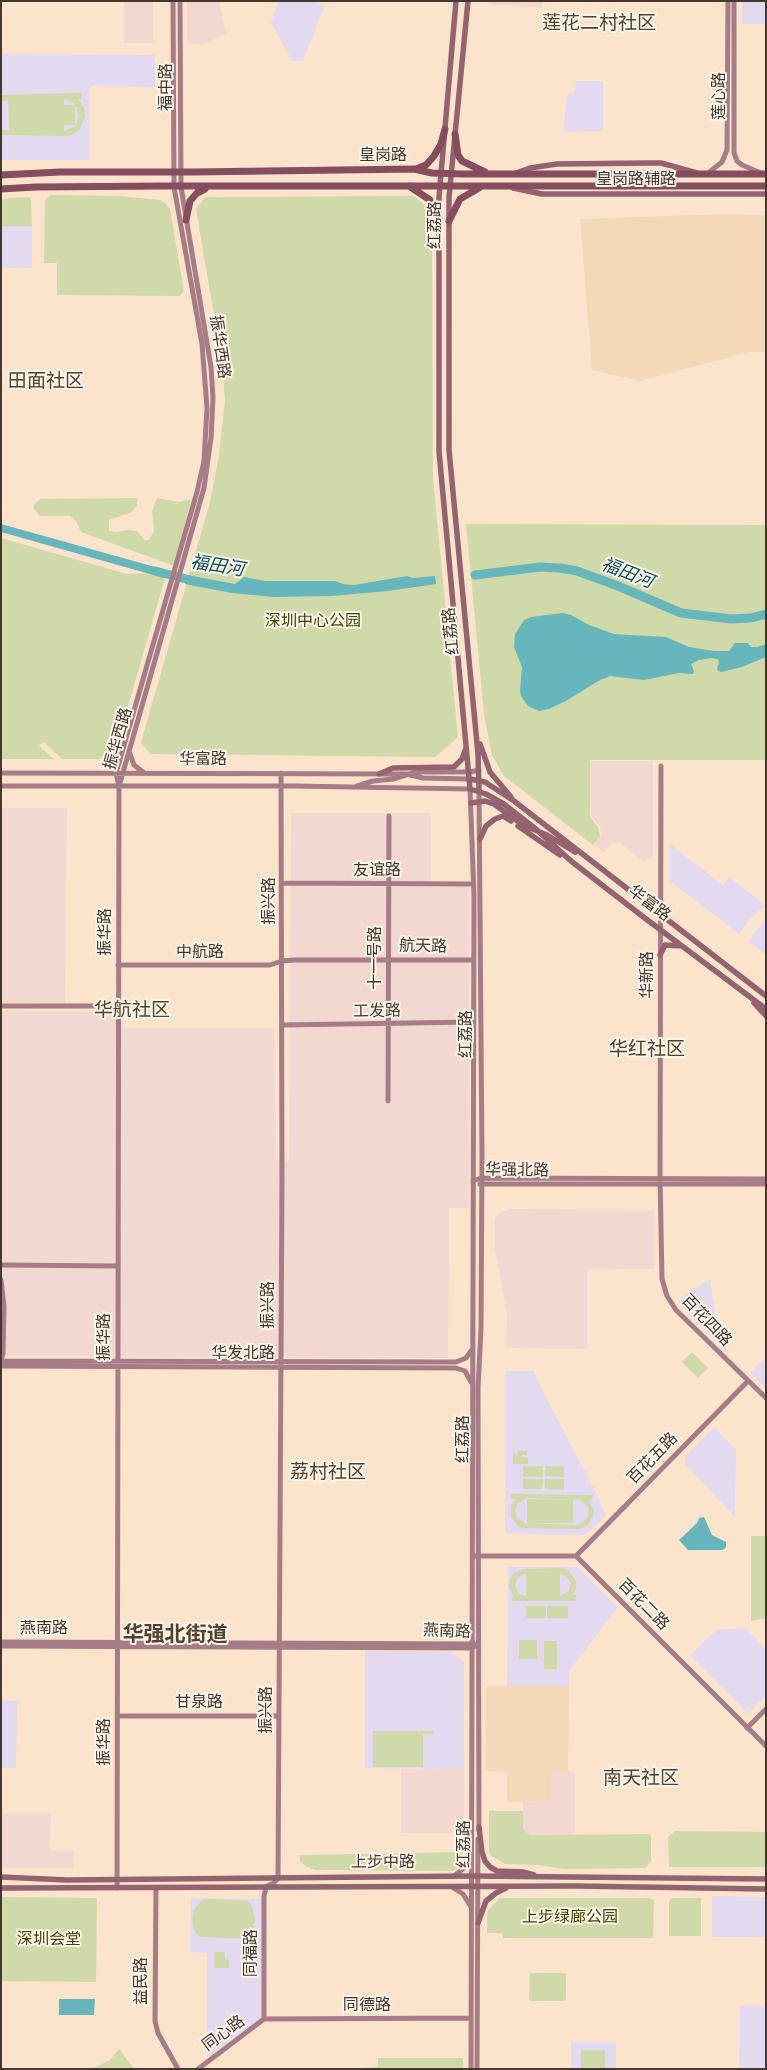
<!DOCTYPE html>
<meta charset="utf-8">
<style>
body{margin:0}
#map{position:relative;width:767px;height:2070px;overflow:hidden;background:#fce4cc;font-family:Poppins,sans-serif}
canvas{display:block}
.frame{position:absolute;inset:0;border:2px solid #42382f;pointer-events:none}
</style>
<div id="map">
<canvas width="767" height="2070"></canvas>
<div class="frame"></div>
</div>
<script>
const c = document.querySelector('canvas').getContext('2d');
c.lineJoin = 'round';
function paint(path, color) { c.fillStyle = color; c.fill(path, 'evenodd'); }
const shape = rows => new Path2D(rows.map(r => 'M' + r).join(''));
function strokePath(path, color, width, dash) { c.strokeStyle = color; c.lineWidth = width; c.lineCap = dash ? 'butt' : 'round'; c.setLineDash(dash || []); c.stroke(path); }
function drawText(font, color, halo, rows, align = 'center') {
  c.font = font + ' Poppins,"Noto Sans SC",sans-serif'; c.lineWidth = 4; c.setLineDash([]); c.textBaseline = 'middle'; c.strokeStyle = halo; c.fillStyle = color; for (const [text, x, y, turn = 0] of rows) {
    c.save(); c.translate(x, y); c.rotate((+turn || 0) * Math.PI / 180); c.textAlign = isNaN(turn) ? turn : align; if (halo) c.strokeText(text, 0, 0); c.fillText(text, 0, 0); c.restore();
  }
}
paint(shape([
 [124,1,153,1,153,43,124,43],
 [187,1,219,1,226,34,204,44,187,44],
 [489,1,542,1,542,8,488,4],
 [590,761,653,761,653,857,643,862,620,843,611,844,604,852,594,844,601,835,600,827,591,816],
 [1,808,67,808,65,1004,1,1003],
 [291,813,431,813,431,886,469,886,469,1208,449,1208,448,1358,1,1356,1,1011,109,1012,125,1028,274,1028,276,1160,289,1161],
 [511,1209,654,1210,654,1269,587,1270,587,1349,506,1348,507,1315,495,1250,495,1219,500,1212],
 [401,1769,464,1769,464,1828,452,1828,452,1833,401,1833],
 [551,1769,568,1770,575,1773,575,1835,530,1835,523,1829,523,1802,547,1801],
 [1,1814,51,1814,50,1850,74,1850,74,1868,1,1868]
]), '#f2d8d1');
paint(shape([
 [724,214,766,215,766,352,749,352,640,381,592,370,580,219],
 [486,1686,569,1686,568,1770,551,1770,551,1796,548,1801,507,1802,507,1772,486,1771]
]), '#f4d8ba');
paint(shape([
 [279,1,313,1,325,6,303,61,292,61,271,22],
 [742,1,766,1,766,24,742,24],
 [1,54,155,55,155,87,90,86,90,160,1,160],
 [576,81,603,81,603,131,563,132,567,95,575,92],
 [1,226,32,226,32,268,1,268],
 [670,844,723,885,730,877,766,906,755,914,739,934,670,881],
 [766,919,766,955,748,941],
 [710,1279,717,1322,729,1355,680,1305,681,1297],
 [766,1357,766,1389,750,1373],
 [506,1371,534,1371,545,1396,589,1478,606,1515,585,1535,507,1534,505,1531],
 [714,1427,736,1449,735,1517,685,1464,685,1457],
 [508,1567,575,1567,579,1568,618,1607,569,1671,569,1686,507,1686],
 [745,1628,766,1649,766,1696,748,1714,690,1655,716,1630],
 [365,1651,452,1652,464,1662,464,1769,365,1768],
 [1,1700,17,1701,16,1768,1,1768],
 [712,1896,766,1897,766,1937,712,1937],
 [191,1898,265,1899,264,2017,207,2057,207,1953,190,1952],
 [740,2006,766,2006,766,2069,739,2069],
 [571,2042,616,2042,616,2069,571,2069]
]), '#e3daef');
paint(shape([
 [81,93,81,99,78,99,84,108,85,117,80,129,72,135,64,136,1,135,1,129,9,131,8,100,1,101,1,95],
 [64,99,75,104,79,116,75,126,64,131,64,125,75,125,75,105,64,105],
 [51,195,119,196,160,200,166,204,170,209,184,291,180,296,57,295,57,263,44,263,45,200],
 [414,196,432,211,433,478,458,737,435,757,150,754,141,742,210,502,219,455,225,401,222,363,196,209,205,197],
 [10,198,28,197,31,199,32,226,1,226,1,200],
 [138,498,137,505,132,512,109,520,109,531,117,532,129,530,137,531,145,540,149,540,154,531,152,511,157,498,179,502,189,499,191,502,174,566,81,532,76,521,70,516,40,516,34,509,34,505,40,499],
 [466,524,766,525,766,760,590,760,590,817,598,827,600,836,593,845,504,776,492,755,484,715],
 [1,538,127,574,147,573,165,578,116,748,99,759,62,759,44,742,39,746,54,759,1,759],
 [692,1352,708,1368,698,1378,682,1362],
 [518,1451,527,1451,527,1455,522,1455,521,1457,528,1458,528,1464,513,1464,513,1454,517,1454],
 [523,1466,543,1466,543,1477,523,1476],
 [545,1466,564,1466,564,1477,545,1476],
 [523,1479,543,1479,542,1489,523,1489],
 [545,1479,564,1479,564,1490,545,1489],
 [511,1494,593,1495,592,1500,588,1500,594,1510,593,1516,587,1526,579,1529,520,1528,511,1517,511,1505,516,1499,511,1499],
 [527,1498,580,1500,589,1508,588,1517,582,1523,575,1525,524,1523,517,1518,515,1510,519,1502],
 [527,1499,573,1500,573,1523,527,1523],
 [751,1536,766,1536,766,1618,751,1621],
 [523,1569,562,1568,568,1570,576,1581,576,1588,573,1595,576,1595,576,1601,512,1601,512,1597,514,1596,509,1589,510,1579,514,1573],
 [526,1573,526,1596,525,1596,519,1594,515,1586,518,1577],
 [560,1574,566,1576,571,1583,569,1591,561,1596,560,1596],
 [526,1606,546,1606,546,1618,526,1618],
 [547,1606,568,1606,568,1618,547,1618],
 [519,1640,537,1640,537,1659,519,1659],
 [544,1641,557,1641,557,1669,544,1669],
 [373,1731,434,1731,434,1734,423,1734,423,1767,373,1767],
 [489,1811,523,1811,523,1829,530,1835,651,1834,651,1862,645,1868,564,1869,539,1865,505,1864,490,1855,489,1851],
 [675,1831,766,1832,766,1867,669,1867,668,1837],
 [463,1852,462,1865,453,1871,315,1870,307,1867,300,1862,300,1855],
 [1,1897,97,1898,96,1982,1,1981],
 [500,1898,650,1898,654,1900,653,1938,503,1938,502,1933,487,1933,487,1912],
 [672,1898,701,1898,701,1936,669,1936,669,1901],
 [210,1899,248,1901,252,1906,255,1919,253,1929,248,1934,242,1938,225,1938,201,1937,195,1933,192,1920,193,1911,202,1900],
 [214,1952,225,1952,225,1959,229,1960,229,1968,214,1968],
 [530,1973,564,1973,566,1974,566,1999,564,2001,531,2001,529,1999],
 [119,2049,134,2069,91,2069,109,2061],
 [581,2050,605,2050,605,2069,581,2069],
 [378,2058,463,2058,463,2069,338,2069,378,2067]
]), '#d0d9aa');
paint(shape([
 [1,524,166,570,164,578,1,532],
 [187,575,235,584,244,577,265,581,335,581,343,584,354,585,407,576,412,578,435,576,436,584,388,591,331,596,274,597,232,593,185,584],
 [563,613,571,615,589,625,614,634,666,637,689,647,714,651,729,651,735,643,748,643,751,647,757,647,766,644,766,657,742,667,721,672,717,670,719,662,718,659,712,658,699,660,691,664,694,671,693,674,679,673,644,680,610,676,600,680,566,701,549,709,539,711,528,706,521,696,520,690,522,667,514,647,515,634,524,620,531,617],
 [704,1517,712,1535,726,1542,726,1547,723,1550,688,1550,679,1540,697,1523,699,1518],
 [59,1999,95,1999,94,2015,59,2015]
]), '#66b6bb');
strokePath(shape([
 [155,571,198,582],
 [475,575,540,567,560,568,577,571,618,586,681,613,731,619,751,618,766,614]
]), '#66b6bb', 9);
strokePath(shape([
 [734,1,734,153,737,161,742,165,761,173],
 [707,174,722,162,727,150,728,1],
 [129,751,134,765,143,772],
 [661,766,660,1178,662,1279,667,1296,676,1310,766,1398],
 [1,773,406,774,423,778,470,779],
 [120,783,204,488,211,438,213,398,211,367,181,187,180,1],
 [1,786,294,786,470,789,474,896,471,2069],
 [357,786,373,781,393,779,416,772,470,772,479,770],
 [282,883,473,884],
 [118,965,270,965,282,961,294,960,473,960],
 [1,1006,118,1006],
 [282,1025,473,1022],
 [388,1101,389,816],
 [473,1181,481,1178,766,1179],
 [480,1184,766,1184],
 [1,1265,118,1266],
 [1,1280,4,1306,3,1354,1,1360],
 [1,1361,456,1362,466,1358,471,1351],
 [1,1366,456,1368,465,1371,471,1382],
 [475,1556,576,1556,766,1746],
 [576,1556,748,1381],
 [1,1642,475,1644],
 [1,1646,472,1648,475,1646],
 [118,1716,279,1716],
 [747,1728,766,1709],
 [479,1831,478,1388,481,1329,482,1158,479,791],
 [454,1876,464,1868,471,1856],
 [267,1886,274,1883,278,1878,282,1181,281,773],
 [452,1887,463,1894,471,1907],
 [117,1888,119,786,116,773,197,492,204,461,207,408,202,344,174,187,173,1],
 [156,1888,155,2021,158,2033,178,2069],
 [264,2019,470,2018],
 [264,2019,264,1896,266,1888],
 [198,2069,264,2019],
 [477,2069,478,1839]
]), '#a67c87', 5);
strokePath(shape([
 [456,1,439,197,439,451,470,789,486,794,504,804,537,830,571,861,646,919,766,1009],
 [468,1,449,197,449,450,478,754,479,791],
 [516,173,530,168,557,164,647,163,661,163,697,173],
 [513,188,542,194,766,194],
 [480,744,490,772,511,797],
 [379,774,393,768,454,767,462,759,466,748],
 [470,779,485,782,514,801,766,996],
 [471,803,485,801,494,804,523,825,547,835,575,852],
 [518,826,560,855],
 [480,839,486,826,495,819,503,816,511,821],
 [660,955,665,945,682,946],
 [754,1003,766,1016],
 [479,1827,482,1852,485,1861,490,1867,497,1871,523,1872,534,1875],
 [1,1877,67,1880,472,1876,766,1879],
 [1,1888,576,1886,766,1889],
 [478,1923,486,1901,496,1893,506,1888]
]), '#956370', 5.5);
strokePath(shape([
 [455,134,458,155,462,161,485,172],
 [416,169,426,165,434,156,441,144,445,129],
 [1,175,60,172,194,172,414,169,432,173,463,174,766,174],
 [409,186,430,200,439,218],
 [1,189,36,187,162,186,766,186],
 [186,220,190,201,197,193,205,189],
 [449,221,460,199,479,188]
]), '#854d5d', 7);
drawText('16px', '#42382f', '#fef4ea', [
 ["福中路",167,87,-90],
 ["莲心路",720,96,-90],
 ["皇岗路",383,156],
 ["皇岗路辅路",636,180],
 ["红荔路",436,225,-90],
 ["振华西路",219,347,82],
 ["红荔路",452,631,-96],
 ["振华西路",119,739,-74],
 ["华富路",203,760],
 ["友谊路",377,871],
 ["振兴路",270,901,-90],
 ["华富路",649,904,37],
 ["振华路",106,932,-90],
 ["航天路",423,947,1],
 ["中航路",200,953],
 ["十一号路",376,958,-90],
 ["华新路",648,975,-90],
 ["工发路",377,1012,-1],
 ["红荔路",467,1034,-90],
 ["华强北路",517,1171,1],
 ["振兴路",269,1305,-90],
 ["百花四路",706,1321,46],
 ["振华路",105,1337,-90],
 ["华发北路",243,1354],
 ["红荔路",464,1439,-90],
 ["百花五路",653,1459,-46],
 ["百花二路",643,1605,45],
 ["燕南路",44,1629],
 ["燕南路",447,1632,2],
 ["甘泉路",199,1703],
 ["振兴路",267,1710,-90],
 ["振华路",105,1742,-90],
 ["红荔路",465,1844,-90],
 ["上步中路",383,1863],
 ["同福路",252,1953,-90],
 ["益民路",142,1981,-90],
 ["同德路",367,2006],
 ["同心路",224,2034,-36]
]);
drawText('16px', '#3d4400', '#fef4ea', [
 ["深圳中心公园",313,622],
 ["上步绿廊公园",570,1918],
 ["深圳会堂",49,1940]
]);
drawText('italic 18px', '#085156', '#fef4ea', [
 ["福田河",217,567,9],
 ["福田河",627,574,21]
]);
drawText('19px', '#55422e', '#fef4ea', [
 ["莲花二村社区",599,24],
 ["田面社区",46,382],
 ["华航社区",132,1011],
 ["华红社区",647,1050],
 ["荔村社区",328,1473],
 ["南天社区",641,1779]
]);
drawText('bold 21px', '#55422e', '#fef4ea', [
 ["华强北街道",175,1636]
]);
</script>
